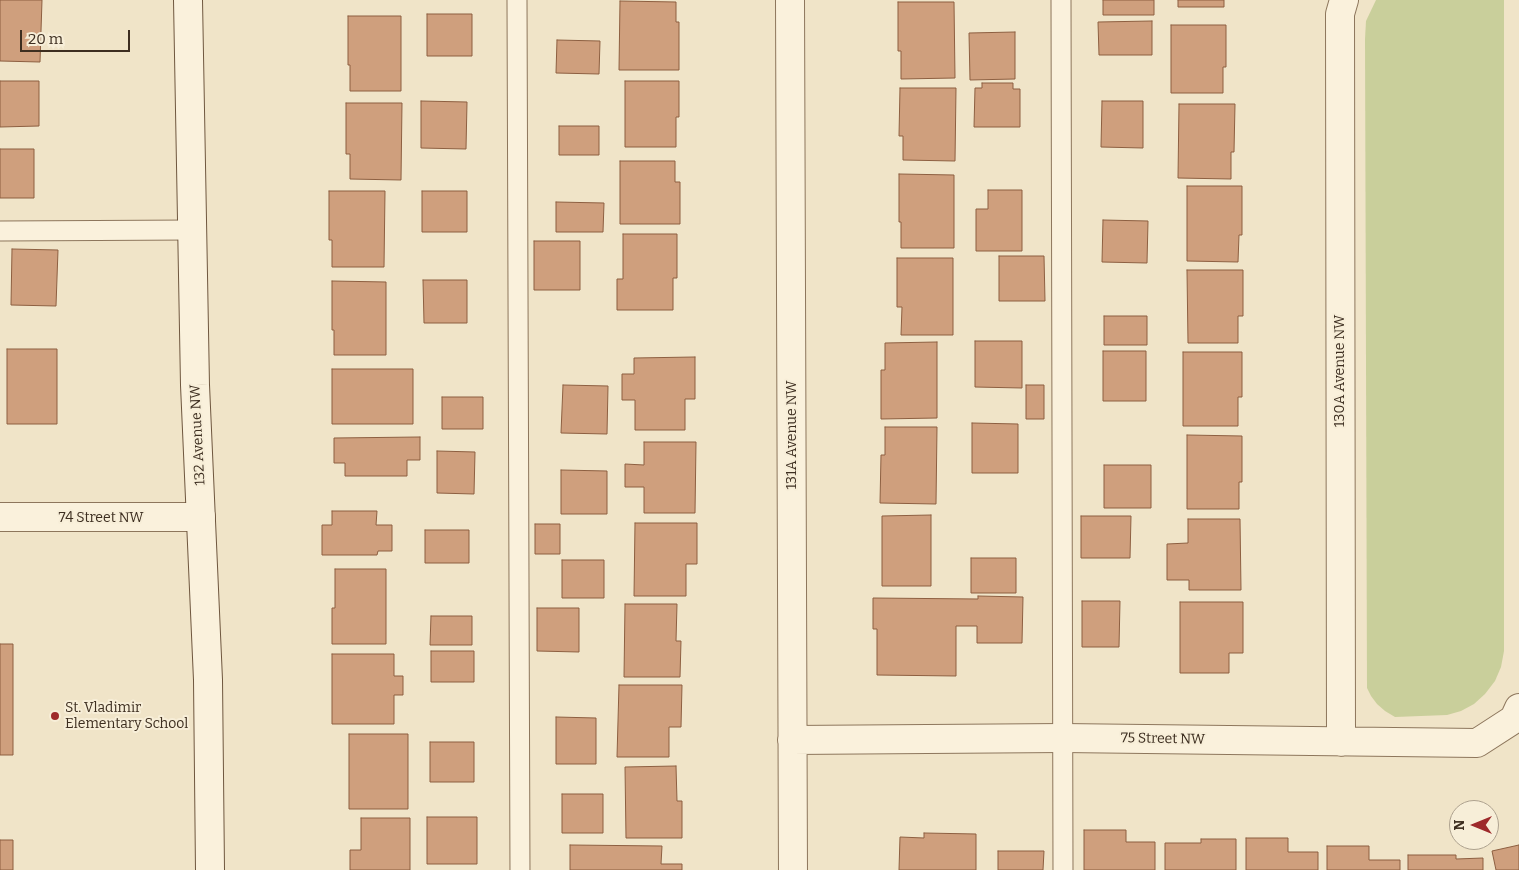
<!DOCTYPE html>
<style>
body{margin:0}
#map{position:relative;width:1519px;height:870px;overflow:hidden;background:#f0e4c8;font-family:Bitter,serif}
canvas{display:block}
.north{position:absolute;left:1449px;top:800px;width:50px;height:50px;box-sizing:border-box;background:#f7eed8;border:1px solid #ada18e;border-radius:50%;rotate:270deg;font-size:14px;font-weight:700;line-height:20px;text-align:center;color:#3d2e20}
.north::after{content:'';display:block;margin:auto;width:18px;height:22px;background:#9e2a2b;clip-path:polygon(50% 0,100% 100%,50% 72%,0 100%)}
.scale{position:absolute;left:20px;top:30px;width:110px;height:22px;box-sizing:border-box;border:2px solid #3d2e20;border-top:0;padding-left:6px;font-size:15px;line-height:18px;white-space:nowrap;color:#3d2e20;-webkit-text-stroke:4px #f7eed8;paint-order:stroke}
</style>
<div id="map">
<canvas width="1519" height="870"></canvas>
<div class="north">N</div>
<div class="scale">20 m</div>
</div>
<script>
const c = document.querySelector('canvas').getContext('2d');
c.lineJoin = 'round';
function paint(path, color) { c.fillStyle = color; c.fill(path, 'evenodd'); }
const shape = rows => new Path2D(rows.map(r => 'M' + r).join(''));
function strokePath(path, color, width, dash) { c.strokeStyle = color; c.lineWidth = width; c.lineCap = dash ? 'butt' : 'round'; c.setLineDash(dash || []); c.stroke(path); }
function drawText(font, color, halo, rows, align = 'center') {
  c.font = font + ' Bitter,serif'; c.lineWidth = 4; c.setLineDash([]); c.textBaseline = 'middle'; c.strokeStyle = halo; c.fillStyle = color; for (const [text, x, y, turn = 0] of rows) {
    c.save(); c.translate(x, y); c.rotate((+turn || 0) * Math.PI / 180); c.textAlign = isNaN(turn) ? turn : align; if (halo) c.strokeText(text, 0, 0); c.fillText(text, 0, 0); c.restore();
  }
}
paint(shape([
 [1376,0,1504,0,1504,651,1501,667,1495,681,1485,694,1474,704,1461,711,1447,715,1395,717,1385,711,1377,704,1371,696,1367,688,1365,39,1366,21]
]), '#c9cf9b');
const building = shape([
 [0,0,42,0,40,62,0,61,0,0],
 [1103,0,1154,0,1154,15,1103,15,1103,0],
 [1178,0,1224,0,1224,7,1178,7,1178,0],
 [620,1,676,2,676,22,679,22,679,70,619,70,620,1],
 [898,2,954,2,955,78,901,79,901,51,898,51,898,2],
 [427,14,472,14,472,56,427,56,427,14],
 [348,16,401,16,401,91,350,91,350,65,348,65,348,16],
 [1152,21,1152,55,1099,55,1098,22,1152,21],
 [1171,25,1226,25,1226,67,1223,67,1223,93,1171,93,1171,25],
 [1015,32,1015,79,970,80,969,33,1015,32],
 [557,40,600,41,599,74,556,73,557,40],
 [0,81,39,81,39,126,0,127,0,81],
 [625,81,679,81,679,117,676,117,676,147,625,147,625,81],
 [982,83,1013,83,1013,89,1020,89,1020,127,974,127,975,88,982,88,982,83],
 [900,88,956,88,955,161,903,160,903,136,899,136,900,88],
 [421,101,467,102,466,149,421,148,421,101],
 [1102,101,1143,101,1143,148,1101,147,1102,101],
 [346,103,402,103,401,180,350,179,350,154,346,154,346,103],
 [1179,104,1235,104,1234,152,1231,152,1231,179,1178,178,1179,104],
 [559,126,599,126,599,155,559,155,559,126],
 [0,149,34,149,34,198,0,198,0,149],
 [620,161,675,161,675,182,680,182,680,224,620,224,620,161],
 [899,174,954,175,954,248,901,248,901,222,899,222,899,174],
 [1187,186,1242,186,1242,235,1239,235,1238,262,1187,261,1187,186],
 [988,190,1022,190,1022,251,976,251,976,209,988,209,988,190],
 [329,191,385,191,384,267,332,267,332,240,329,240,329,191],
 [422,191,467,191,467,232,422,232,422,191],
 [556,202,604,203,603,232,556,232,556,202],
 [1103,220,1148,221,1147,263,1102,262,1103,220],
 [623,234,677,234,677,278,673,278,673,310,617,310,617,279,623,279,623,234],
 [534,241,580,241,580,290,534,290,534,241],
 [12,249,58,250,56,306,11,305,12,249],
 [999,256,1044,256,1045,301,999,301,999,256],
 [897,258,953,258,953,335,901,335,902,307,897,307,897,258],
 [1187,270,1243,270,1243,316,1238,316,1238,343,1188,343,1187,270],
 [423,280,467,280,467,323,424,323,423,280],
 [332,281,386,282,386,355,334,355,334,330,332,330,332,281],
 [1104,316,1147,316,1147,345,1104,345,1104,316],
 [975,341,1022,341,1022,388,975,387,975,341],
 [937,342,937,418,881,419,881,370,885,370,885,343,937,342],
 [7,349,57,349,57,424,7,424,7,349],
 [1103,351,1146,351,1146,401,1103,401,1103,351],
 [1183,352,1242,352,1242,397,1238,397,1238,426,1183,426,1183,352],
 [695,357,695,399,685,399,685,430,635,430,635,400,622,400,622,374,634,374,634,358,695,357],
 [332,369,413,369,413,424,332,424,332,369],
 [563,385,608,386,607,434,561,433,563,385],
 [1026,385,1044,385,1044,419,1026,419,1026,385],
 [442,397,483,397,483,429,442,429,442,397],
 [972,423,1018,424,1018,473,972,473,972,423],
 [885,427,937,427,936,504,880,503,881,455,885,455,885,427],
 [1187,435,1242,436,1242,482,1239,482,1239,509,1187,509,1187,435],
 [420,437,420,460,407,460,407,476,345,476,345,463,334,463,334,438,420,437],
 [644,442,696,442,695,513,644,513,644,487,625,487,625,464,644,465,644,442],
 [437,451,475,452,474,494,437,493,437,451],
 [1104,465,1151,465,1151,508,1104,508,1104,465],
 [561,470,607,471,607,514,561,514,561,470],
 [332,511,377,511,376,525,392,525,392,551,378,551,377,555,322,555,322,525,332,525,332,511],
 [931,515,931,586,882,586,882,516,931,515],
 [1081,516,1131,516,1130,558,1081,558,1081,516],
 [1188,519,1240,519,1241,590,1189,590,1189,580,1167,580,1167,544,1188,543,1188,519],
 [635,523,697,523,697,564,686,564,686,596,634,596,635,523],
 [535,524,560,524,560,554,535,554,535,524],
 [425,530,469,530,469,563,425,563,425,530],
 [971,558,1016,558,1016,593,971,593,971,558],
 [562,560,604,560,604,598,562,598,562,560],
 [335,569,386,569,386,644,332,644,332,608,335,608,335,569],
 [978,596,1023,597,1022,643,977,643,977,626,956,626,956,676,877,675,877,629,873,629,873,598,978,599,978,596],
 [1082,601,1120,601,1119,647,1082,647,1082,601],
 [1180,602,1243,602,1243,653,1229,653,1229,673,1180,673,1180,602],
 [625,604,677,604,676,641,681,641,680,677,624,677,625,604],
 [537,608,579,608,579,652,537,651,537,608],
 [431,616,472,616,472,645,430,645,431,616],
 [0,644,13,644,13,755,0,755,0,644],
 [431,651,474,651,474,682,431,682,431,651],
 [332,654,394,654,394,676,403,676,403,695,394,695,394,724,332,724,332,654],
 [619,685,682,685,681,727,669,727,669,757,617,757,619,685],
 [556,717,596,718,596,764,556,764,556,717],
 [349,734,408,734,408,809,349,809,349,734],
 [430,742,474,742,474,782,430,782,430,742],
 [676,766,677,801,682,801,682,838,626,838,625,767,676,766],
 [562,794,603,794,603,833,562,833,562,794],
 [427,817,477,817,477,864,427,864,427,817],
 [361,818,410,818,410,870,350,870,350,850,361,850,361,818],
 [1084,830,1126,830,1126,842,1155,842,1155,870,1084,870,1084,830],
 [924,833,976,834,976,870,899,870,900,837,924,838,924,833],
 [1246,838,1288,838,1288,852,1318,852,1318,870,1246,870,1246,838],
 [1201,839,1236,839,1236,870,1165,870,1165,843,1201,843,1201,839],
 [0,840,13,840,13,870,0,870,0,840],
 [570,845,662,846,661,864,682,864,682,870,570,870,570,845],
 [1519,845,1519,870,1496,870,1492,851,1519,845],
 [1327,846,1369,846,1369,860,1400,860,1400,870,1327,870,1327,846],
 [998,851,1044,851,1043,870,998,870,998,851],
 [1408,855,1456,855,1456,859,1483,858,1483,870,1408,870,1408,855]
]);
paint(building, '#cf9f7d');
strokePath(building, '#8d5f41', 1);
const lane = shape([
 [517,0,520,870],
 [1061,0,1063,870],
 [0,231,192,230]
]);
const street = shape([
 [790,0,793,870],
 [0,517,201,517],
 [792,740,1063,738,1477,743,1514,719,1519,708],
 [1341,742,1340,14,1344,0]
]);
const secondary = shape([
 [188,0,195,385,208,680,210,870]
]);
strokePath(lane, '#8d765c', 21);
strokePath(street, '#8d765c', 30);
strokePath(secondary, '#6f573f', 30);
strokePath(lane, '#faf1dc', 19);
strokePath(street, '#faf1dc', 28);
strokePath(secondary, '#faf1dc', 28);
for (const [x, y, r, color] of [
 [55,716,5,"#9e2a2b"]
]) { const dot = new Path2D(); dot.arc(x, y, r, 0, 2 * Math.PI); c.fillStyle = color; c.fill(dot); strokePath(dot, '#f7eed8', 2); }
drawText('14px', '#3d2e20', '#f7eed8', [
 ["130A Avenue NW",1340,371,-90],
 ["132 Avenue NW",198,435,-93],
 ["131A Avenue NW",792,435,-90],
 ["74 Street NW",101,518],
 ["75 Street NW",1163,739,1]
]);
drawText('14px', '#3d2e20', '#f7eed8', [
 ["St. Vladimir",65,708],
 ["Elementary School",65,724]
], 'left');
</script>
